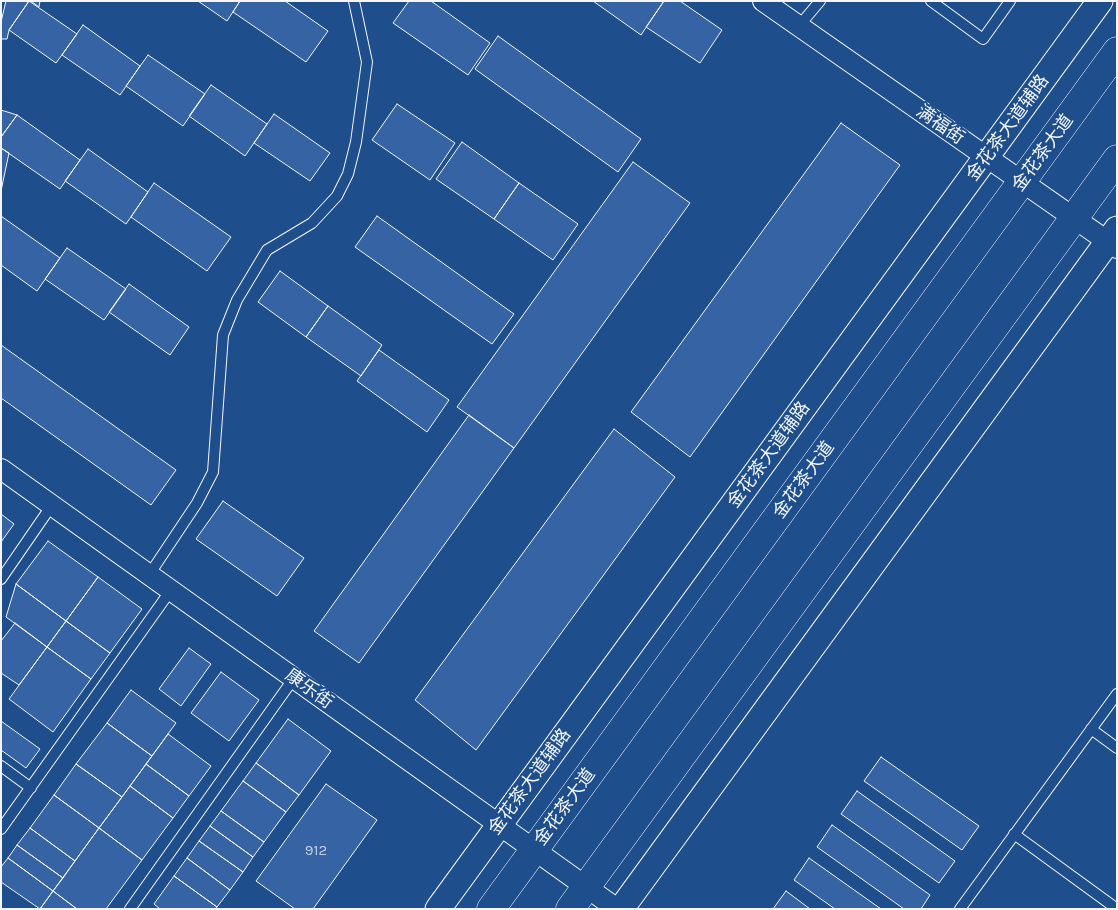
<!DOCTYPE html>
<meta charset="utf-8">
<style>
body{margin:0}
#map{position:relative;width:1118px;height:910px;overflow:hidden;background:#1f4e8c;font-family:Karla,sans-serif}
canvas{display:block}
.frame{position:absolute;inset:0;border:2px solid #f2f6ff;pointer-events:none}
</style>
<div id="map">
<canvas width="1118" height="910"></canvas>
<div class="frame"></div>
</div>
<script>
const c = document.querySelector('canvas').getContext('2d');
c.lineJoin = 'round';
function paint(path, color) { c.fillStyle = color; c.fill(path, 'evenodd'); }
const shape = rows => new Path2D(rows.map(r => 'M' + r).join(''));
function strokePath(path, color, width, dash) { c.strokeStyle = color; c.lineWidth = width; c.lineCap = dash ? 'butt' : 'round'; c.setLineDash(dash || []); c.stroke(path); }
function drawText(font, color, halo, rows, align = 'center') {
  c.font = font + ' Karla,"Noto Sans SC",sans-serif'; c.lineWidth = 4; c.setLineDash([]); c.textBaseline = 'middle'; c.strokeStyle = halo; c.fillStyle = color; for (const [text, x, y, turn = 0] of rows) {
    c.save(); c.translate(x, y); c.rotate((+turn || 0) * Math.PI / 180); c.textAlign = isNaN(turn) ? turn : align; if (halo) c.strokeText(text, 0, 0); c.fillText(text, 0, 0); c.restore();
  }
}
const building = shape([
 [6,1,29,1,9,30,7,39,1,39,1,22,6,1],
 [29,1,77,34,56,63,9,30,29,1],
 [31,1,40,1,39,7,31,1],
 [198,1,240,1,227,21,198,1],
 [240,1,285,1,328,31,306,62,233,12,240,1],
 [409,1,431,1,490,43,468,75,393,23,409,1],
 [593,1,664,1,641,35,593,1],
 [664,1,680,1,722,30,700,63,646,27,664,1],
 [83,25,140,66,120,95,62,55,83,25],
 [498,36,641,139,618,172,475,69,498,36],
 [148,55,205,94,183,126,126,86,148,55],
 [211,85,267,124,245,156,189,116,211,85],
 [397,104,455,143,430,180,372,140,397,104],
 [1,110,17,115,1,137,1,110],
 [274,114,330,153,310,181,254,143,274,114],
 [17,115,80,160,60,189,1,148,1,137,17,115],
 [841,123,900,165,690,457,631,412,841,123],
 [462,142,519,183,494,219,436,179,462,142],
 [1,148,9,153,1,191,1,148],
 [88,149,148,192,126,224,65,181,88,149],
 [633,162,690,203,514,448,457,407,633,162],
 [154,183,231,237,207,271,131,217,154,183],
 [519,183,578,224,553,260,494,219,519,183],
 [1,216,60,258,37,291,1,265,1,216],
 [377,216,514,314,492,344,355,247,377,216],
 [67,248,126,289,104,320,45,279,67,248],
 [280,271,328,306,306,337,258,302,280,271],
 [129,284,189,327,170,355,109,312,129,284],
 [328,306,382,345,361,376,306,337,328,306],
 [1,345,176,470,151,505,1,398,1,345],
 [379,350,449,400,427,432,357,381,379,350],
 [469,415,514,448,359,663,314,631,469,415],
 [614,429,675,477,476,750,415,700,614,429],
 [223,501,304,558,277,596,196,539,223,501],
 [1,514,14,524,1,542,1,514],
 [48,541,98,577,66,621,16,584,48,541],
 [98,577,142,609,110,653,66,621,98,577],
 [16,584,66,621,47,647,6,617,16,584],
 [66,621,110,653,91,679,47,647,66,621],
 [15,623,47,647,19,685,1,673,1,641,15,623],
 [47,647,91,679,53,732,9,699,47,647],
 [189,648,211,664,181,706,159,689,189,648],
 [221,672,259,700,229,741,191,713,221,672],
 [131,690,176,723,152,756,107,723,131,690],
 [288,719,331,751,299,795,256,763,288,719],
 [1,721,40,749,26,768,1,750,1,721],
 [107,723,152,756,122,797,76,764,107,723],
 [168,734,211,766,189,796,146,764,168,734],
 [881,757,979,826,962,850,864,781,881,757],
 [256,763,299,795,286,812,243,781,256,763],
 [76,764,122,797,99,828,54,795,76,764],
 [146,764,189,796,173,818,130,786,146,764],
 [243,781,286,812,264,842,221,811,243,781],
 [326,784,377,820,313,909,295,909,256,881,326,784],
 [130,786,173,818,142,860,99,828,130,786],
 [857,791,955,861,939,883,841,814,857,791],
 [54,795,99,828,75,861,30,828,54,795],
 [221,811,264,842,253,857,210,826,221,811],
 [832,825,930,895,921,909,904,909,817,847,832,825],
 [210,826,253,857,243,872,199,841,210,826],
 [30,828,75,861,63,878,17,845,30,828],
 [99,828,142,860,106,909,77,909,53,891,99,828],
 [199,841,243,872,230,890,187,858,199,841],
 [17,845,63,878,53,891,8,858,17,845],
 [8,858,53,891,40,909,1,882,1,867,8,858],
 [187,858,230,890,217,907,174,876,187,858],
 [809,858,881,909,835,909,794,880,809,858],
 [174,876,217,907,216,909,160,909,154,904,174,876],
 [53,891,77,909,40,909,53,891],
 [786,891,810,909,773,909,786,891]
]);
paint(building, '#3563a3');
strokePath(building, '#f2f6ff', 1);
const service = shape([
 [931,1,983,39,1010,1],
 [799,26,820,1],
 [149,575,197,503,213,472,223,335,237,300,267,250,312,223,337,196,348,174,356,142,367,62,354,1],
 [1,579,52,505],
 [1091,729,1117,748],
 [1,766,31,788],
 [1,829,171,590],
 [1014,834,1117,909],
 [130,909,294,678],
 [960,909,1117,694]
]);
const minor = shape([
 [763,1,1117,248],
 [1,469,617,909]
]);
const tertiary = shape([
 [438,909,1100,1],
 [621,909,1117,229]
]);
const trunk = shape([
 [491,909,1117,51],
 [570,909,1117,159]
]);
strokePath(service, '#f2f6ff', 12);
strokePath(minor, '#f2f6ff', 22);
strokePath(tertiary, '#f2f6ff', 27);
strokePath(trunk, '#f2f6ff', 29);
strokePath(service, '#1f4e8c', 10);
strokePath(minor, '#1f4e8c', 20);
strokePath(tertiary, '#1f4e8c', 25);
strokePath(trunk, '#1f4e8c', 28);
drawText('15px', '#c3d1e8', null, [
 ["912",316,851]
]);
drawText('18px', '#f2f6ff', '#1f4e8c', [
 ["满福街",940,125,35],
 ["金花茶大道辅路",1008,128,-54],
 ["金花茶大道",1043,153,-54],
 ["金花茶大道辅路",769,455,-54],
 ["金花茶大道",804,480,-54],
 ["康乐街",309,689,36],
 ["金花茶大道辅路",530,782,-54],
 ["金花茶大道",565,807,-54]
]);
</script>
